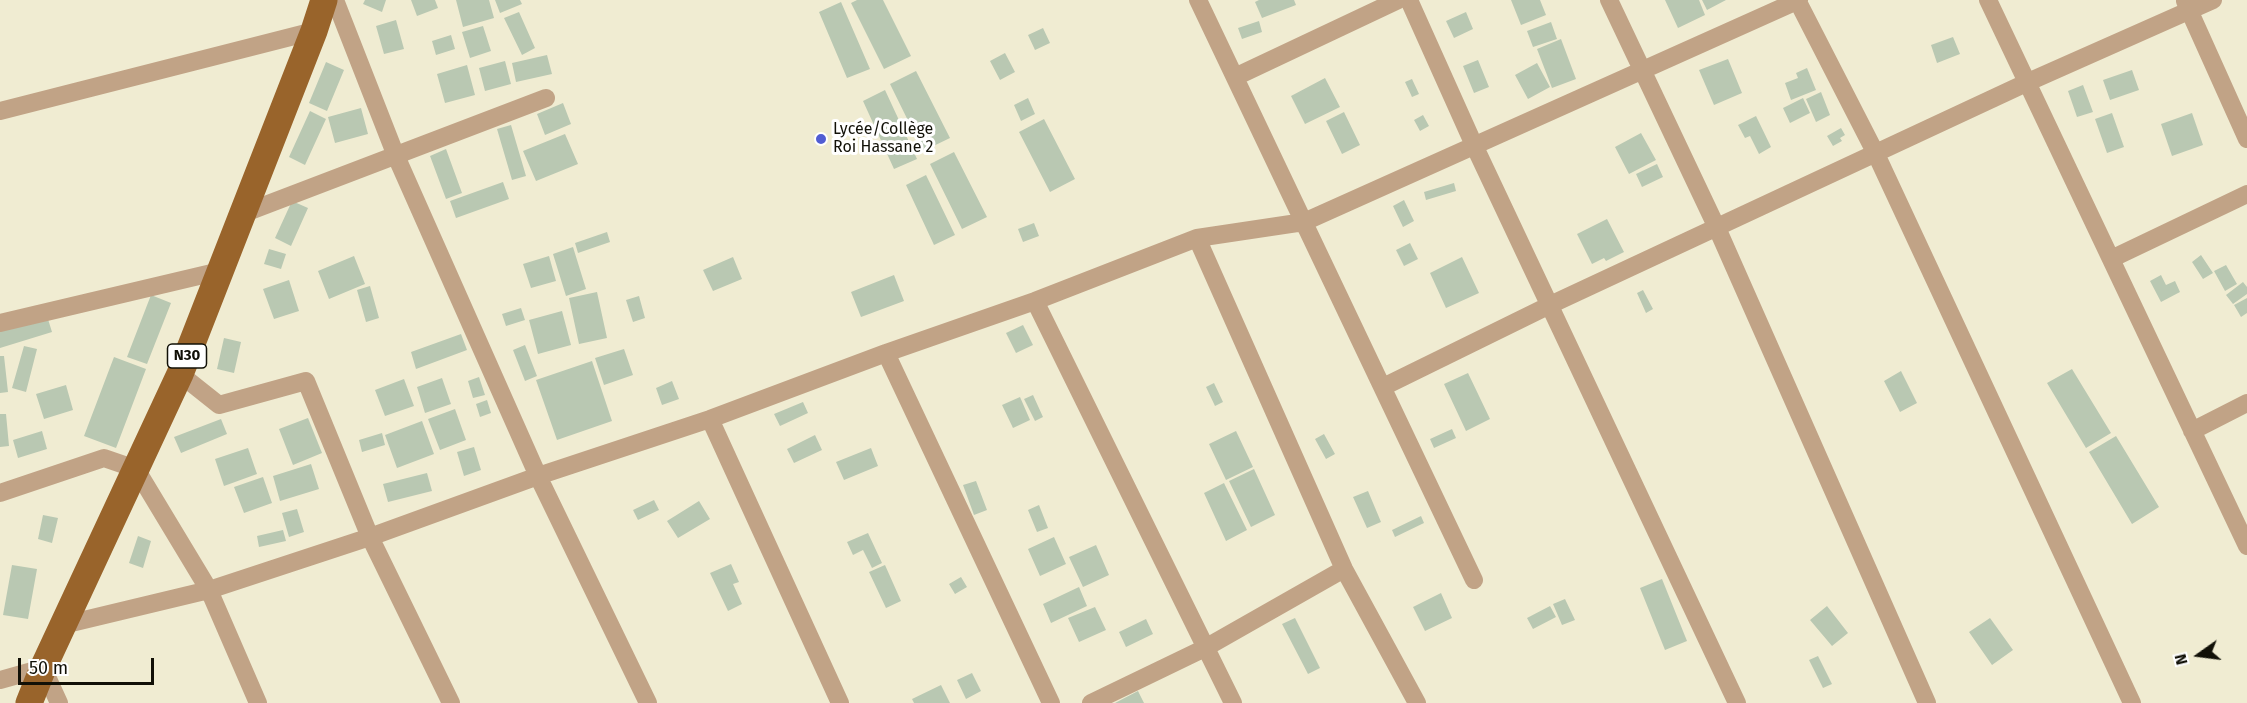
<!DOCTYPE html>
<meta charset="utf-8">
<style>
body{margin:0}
#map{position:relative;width:2247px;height:703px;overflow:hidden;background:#f0ecd2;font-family:"Fira Sans",sans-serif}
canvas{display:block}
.north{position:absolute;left:2169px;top:625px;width:60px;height:60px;-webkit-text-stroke:4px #fff;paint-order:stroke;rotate:256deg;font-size:16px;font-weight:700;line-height:24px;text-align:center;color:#111007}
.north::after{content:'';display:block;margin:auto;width:21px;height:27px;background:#111007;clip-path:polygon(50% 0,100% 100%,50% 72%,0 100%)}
.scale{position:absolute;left:18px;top:658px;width:136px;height:27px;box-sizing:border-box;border:3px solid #111007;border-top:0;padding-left:8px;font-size:18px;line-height:21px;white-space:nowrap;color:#111007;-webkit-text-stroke:4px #fff;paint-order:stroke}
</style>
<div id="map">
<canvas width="2247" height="703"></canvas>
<div class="north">N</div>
<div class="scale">50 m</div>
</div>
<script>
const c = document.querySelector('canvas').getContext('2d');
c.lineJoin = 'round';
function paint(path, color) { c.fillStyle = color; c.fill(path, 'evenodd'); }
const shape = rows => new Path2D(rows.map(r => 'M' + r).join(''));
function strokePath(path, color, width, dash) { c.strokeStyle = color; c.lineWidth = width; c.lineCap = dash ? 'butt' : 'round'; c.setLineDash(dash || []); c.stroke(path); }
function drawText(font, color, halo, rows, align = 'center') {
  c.font = font + ' "Fira Sans",sans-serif'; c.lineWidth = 6; c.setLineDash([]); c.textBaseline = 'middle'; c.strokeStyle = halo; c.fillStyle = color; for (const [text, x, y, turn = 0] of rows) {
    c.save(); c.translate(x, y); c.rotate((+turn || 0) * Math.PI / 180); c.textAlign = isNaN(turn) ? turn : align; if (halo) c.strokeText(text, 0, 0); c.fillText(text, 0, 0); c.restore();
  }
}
paint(shape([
 [365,0,386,0,382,12,363,4],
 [411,0,435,0,438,8,417,16],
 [456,0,489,0,494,18,463,27],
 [495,0,520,0,522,4,500,13],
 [857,0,883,0,911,56,884,69,851,3],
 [1259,0,1294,0,1296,5,1262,18,1255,2],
 [1511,0,1540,0,1546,15,1521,25],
 [1665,0,1699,0,1705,15,1678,28],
 [1702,0,1726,0,1707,10],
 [841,2,870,69,847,78,819,12],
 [519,12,535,48,522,55,504,18],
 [1466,12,1473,29,1454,38,1446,21],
 [396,20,404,49,384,54,376,26],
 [1259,21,1262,32,1242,39,1238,28],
 [1551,22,1557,39,1533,47,1527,31],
 [483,26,491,51,470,58,462,32],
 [1043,28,1050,43,1035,50,1028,35],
 [451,35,455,49,436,55,432,41],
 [1953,37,1960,54,1937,63,1931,45],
 [1561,39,1576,79,1552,88,1537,49],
 [1005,53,1015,72,1000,80,990,61],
 [547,55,552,74,516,82,512,63],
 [1728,59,1742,93,1714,105,1699,70],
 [1478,60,1489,87,1474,93,1463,66],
 [505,61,511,84,485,91,479,68],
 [326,62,344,70,327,111,309,103],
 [1537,63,1550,87,1528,99,1515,75],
 [467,65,475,95,445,103,437,74],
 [1807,68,1816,90,1791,100,1785,83,1798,78,1796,73],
 [2132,70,2139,90,2110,100,2103,80],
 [916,71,950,138,923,151,890,84],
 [1325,78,1340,107,1305,124,1291,96],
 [1412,79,1419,94,1412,97,1405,82],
 [2083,85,2093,112,2077,117,2068,91],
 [885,90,917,159,894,169,863,101],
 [1821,92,1830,115,1816,122,1806,99],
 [1028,98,1035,114,1021,121,1014,105],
 [1803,98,1810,113,1790,123,1783,108],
 [563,103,571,124,545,135,537,114],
 [361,108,368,134,335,143,328,117],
 [310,111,326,119,305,165,289,157],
 [1344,112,1360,145,1342,154,1326,121],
 [2112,113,2124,147,2107,153,2095,119],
 [2192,113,2203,145,2172,156,2161,124],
 [1423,115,1429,126,1420,131,1414,120],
 [1756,116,1771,147,1759,154,1750,136,1745,138,1738,125],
 [1044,119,1075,179,1050,192,1019,132],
 [511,125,526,176,512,180,497,129],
 [1841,128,1845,135,1840,138,1842,141,1833,146,1827,136],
 [1641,133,1656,160,1629,174,1615,147],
 [565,134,578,164,536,181,523,151],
 [446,149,462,193,446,199,430,156],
 [954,152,987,217,962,229,930,164],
 [1657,164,1663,177,1642,187,1636,174],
 [926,175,955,235,934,245,906,185],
 [503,182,509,199,456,218,450,201],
 [1454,183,1456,191,1426,200,1424,192],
 [1404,200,1414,221,1403,227,1393,206],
 [292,201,308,208,291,246,275,238],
 [1607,219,1624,252,1606,261,1604,258,1592,264,1577,234],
 [1034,223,1039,236,1023,242,1018,229],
 [607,232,610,242,578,253,575,243],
 [1410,243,1418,259,1404,266,1396,250],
 [573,247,586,289,566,296,553,254],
 [269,249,286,254,281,269,264,264],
 [2201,255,2213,273,2203,279,2192,262],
 [354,256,365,284,329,299,318,271],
 [549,256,556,281,531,288,523,264],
 [733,257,742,279,713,291,703,270],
 [1462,257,1479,293,1446,308,1430,273],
 [2226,265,2237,284,2225,291,2214,271],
 [894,275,904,301,861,317,851,292],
 [2161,275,2166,285,2175,281,2180,292,2161,302,2150,281],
 [289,280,299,311,274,319,263,289],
 [2243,282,2247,287,2247,294,2233,304,2226,295],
 [370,286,379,318,366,322,357,290],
 [1643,290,1653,309,1646,313,1637,293],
 [597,292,607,338,579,344,569,298],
 [151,295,171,303,147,364,127,357],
 [639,296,645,318,633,322,626,300],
 [2247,298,2247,313,2241,317,2234,305],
 [521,308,525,320,506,326,502,314],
 [562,311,571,345,538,354,529,320],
 [47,316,52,332,0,348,0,330],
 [1023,325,1033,345,1016,353,1006,333],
 [461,334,467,350,416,369,411,352],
 [224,338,241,342,234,373,217,369],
 [525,345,537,376,525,381,513,350],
 [24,346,37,349,26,392,12,388],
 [624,349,633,375,604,385,595,358],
 [0,356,4,356,8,392,0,393],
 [114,357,146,369,116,448,84,436],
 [592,361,612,421,557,440,536,380],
 [2072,369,2111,433,2086,448,2047,383],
 [1901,371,1917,403,1900,412,1884,381],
 [1468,373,1490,419,1466,431,1444,384],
 [479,377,485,395,473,398,468,381],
 [442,378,451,404,425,413,417,387],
 [404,379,414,406,385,416,375,390],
 [672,381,679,399,662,405,656,388],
 [1214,383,1223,402,1215,406,1206,387],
 [66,385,73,410,44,419,36,394],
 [1033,395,1043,417,1035,421,1024,399],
 [1020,397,1030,420,1013,428,1002,405],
 [487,400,491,413,480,417,476,404],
 [803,402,808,413,780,426,774,414],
 [455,409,466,440,440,450,428,419],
 [0,414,6,414,9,446,0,447],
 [308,418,322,453,293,465,279,429],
 [221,419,227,434,181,453,174,437],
 [422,421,434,454,397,468,385,435],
 [1452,429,1456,438,1434,448,1430,439],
 [42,431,47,449,18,458,13,440],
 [1236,431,1253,467,1226,480,1209,444],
 [382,433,385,445,362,452,359,440],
 [1324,434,1335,454,1326,459,1315,439],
 [815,435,822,450,794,463,787,449],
 [2116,436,2159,507,2132,524,2089,452],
 [474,447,481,470,464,476,457,452],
 [248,448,257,474,224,486,215,459],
 [871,448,878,466,844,480,836,462],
 [311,464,319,489,280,501,273,476],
 [1254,469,1275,515,1251,527,1229,481],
 [427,473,432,491,388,502,383,484],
 [263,477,272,503,244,513,234,487],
 [976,481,987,510,974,515,963,485],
 [1224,483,1247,530,1226,541,1204,493],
 [1368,491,1381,522,1367,528,1353,497],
 [654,500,659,510,638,520,633,510],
 [699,501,710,519,678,538,667,521],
 [1039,505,1048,528,1037,532,1028,510],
 [297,509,304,532,289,537,282,513],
 [43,515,58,518,52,543,38,539],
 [1421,516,1424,523,1395,537,1392,530],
 [283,530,286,541,259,547,257,536],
 [868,533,882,563,872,568,863,550,853,555,847,542],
 [138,536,151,541,143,568,129,563],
 [1054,537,1066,564,1040,576,1028,549],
 [1096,545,1109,575,1083,587,1069,557],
 [731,564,739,582,733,584,742,604,728,611,710,573],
 [12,565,37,569,28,619,3,615],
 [885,565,901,601,886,608,869,572],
 [961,577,967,587,955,594,949,584],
 [1662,579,1687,641,1665,650,1640,588],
 [1079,587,1087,606,1051,623,1043,604],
 [1441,593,1452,618,1425,631,1413,607],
 [1565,599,1575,620,1562,625,1553,604],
 [1550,606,1556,617,1533,629,1527,618],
 [1827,606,1848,633,1832,646,1810,620],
 [1095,607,1106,630,1079,642,1068,618],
 [1295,618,1320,668,1308,674,1282,624],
 [1990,618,2013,650,1992,665,1969,632],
 [1146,619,1153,634,1126,647,1119,632],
 [1818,656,1832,684,1823,688,1809,660],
 [972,673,981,691,966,699,957,680],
 [941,685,950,703,914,703,912,699],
 [1138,691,1144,703,1115,703]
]), '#b9c8b2');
strokePath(shape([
 [335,0,396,156,538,476,648,703],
 [1198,0,1474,580],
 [1409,0,1474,145,1737,703],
 [1609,0,1717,228,1927,703],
 [1797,0,1876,154,2132,703],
 [1988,0,2247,546],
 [2185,1,2247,139],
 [1235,77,1398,0],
 [0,111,314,31],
 [242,214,546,98],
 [1197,238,1344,569,1417,703],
 [2111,259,2247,194],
 [1035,301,1233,703],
 [0,323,220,271],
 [886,353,1051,703],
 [180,374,219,405,306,381,370,537,451,703],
 [1383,387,1550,305,2026,83,2213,0],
 [710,419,840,703],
 [2192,431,2247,403],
 [0,493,104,458,136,469,209,590,258,703],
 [63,625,209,590,370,537,538,476,710,419,886,353,1035,301,1197,238,1304,222,1799,0],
 [0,680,43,668,59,703],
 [1091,703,1205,648,1344,569]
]), '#c1a386', 18);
strokePath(shape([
 [29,703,43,668,180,374,314,31,324,0]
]), '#99642b', 27);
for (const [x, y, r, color] of [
 [821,139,6,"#515dd3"]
]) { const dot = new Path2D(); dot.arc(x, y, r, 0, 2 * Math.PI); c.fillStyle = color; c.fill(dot); strokePath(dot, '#fff', 2); }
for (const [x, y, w] of [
 [187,356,39]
]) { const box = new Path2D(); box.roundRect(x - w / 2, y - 12, w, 24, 4.5); c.fillStyle = '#fff'; c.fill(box); strokePath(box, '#111007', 1.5); }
drawText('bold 15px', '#111007', null, [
 ["N30",187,356]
]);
drawText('16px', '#111007', '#fff', [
 ["Lycée/Collège",833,130],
 ["Roi Hassane 2",833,148]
], 'left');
</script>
